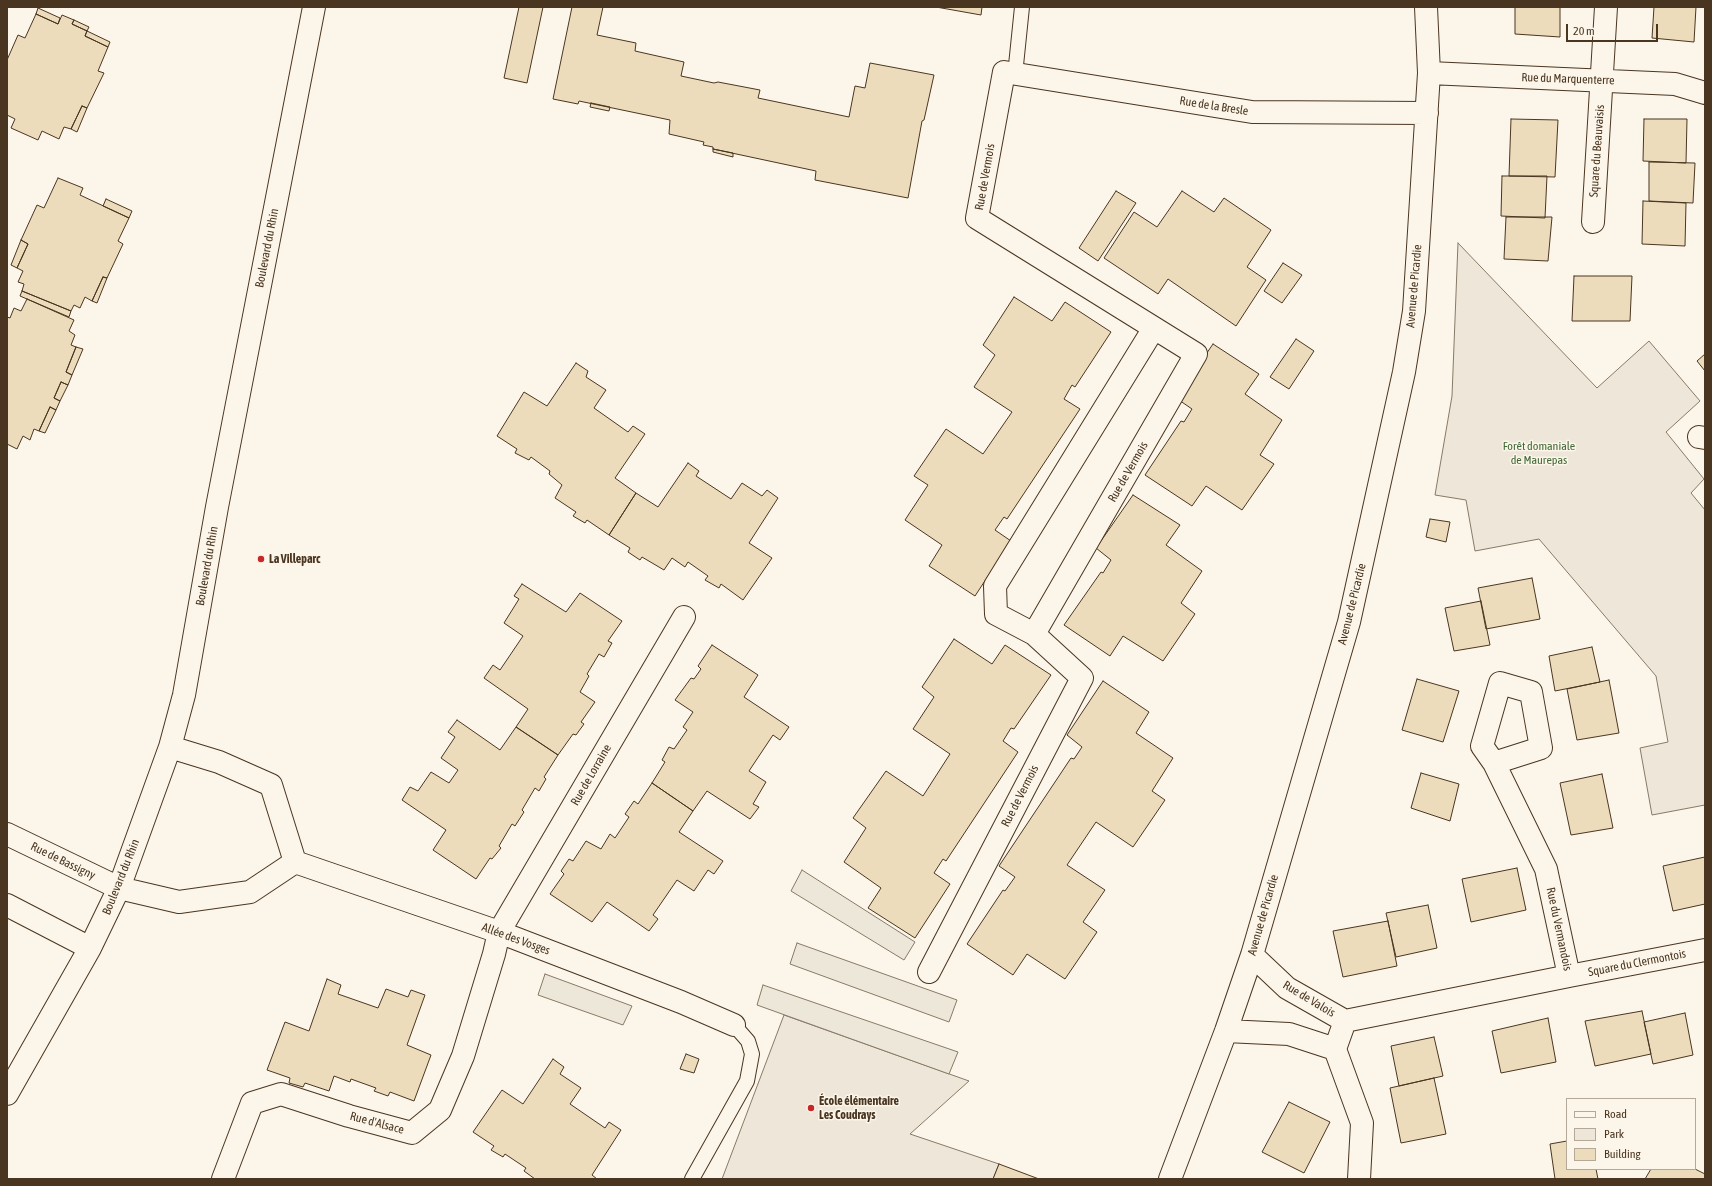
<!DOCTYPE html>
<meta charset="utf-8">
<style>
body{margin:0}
#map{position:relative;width:1712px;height:1186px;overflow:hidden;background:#fbf6e9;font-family:"Asap Condensed",sans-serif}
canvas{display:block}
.frame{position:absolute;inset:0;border:8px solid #4a3520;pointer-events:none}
.legend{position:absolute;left:1566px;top:1098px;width:130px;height:72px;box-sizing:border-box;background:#fbf6e9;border:1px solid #b4a999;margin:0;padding:5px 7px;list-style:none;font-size:12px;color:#4a3520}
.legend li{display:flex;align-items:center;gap:8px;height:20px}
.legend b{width:20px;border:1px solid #b4a999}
.scale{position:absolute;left:1566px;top:24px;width:92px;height:18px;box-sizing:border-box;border:2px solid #4a3520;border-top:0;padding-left:5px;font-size:12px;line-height:14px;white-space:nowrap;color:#4a3520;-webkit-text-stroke:3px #fbf6e9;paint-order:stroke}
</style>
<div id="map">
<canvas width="1712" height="1186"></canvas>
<div class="frame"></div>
<ul class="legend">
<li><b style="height:5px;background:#fbf6e9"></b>Road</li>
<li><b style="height:11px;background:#ede6d9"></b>Park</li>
<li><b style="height:11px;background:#ecdcbc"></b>Building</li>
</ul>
<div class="scale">20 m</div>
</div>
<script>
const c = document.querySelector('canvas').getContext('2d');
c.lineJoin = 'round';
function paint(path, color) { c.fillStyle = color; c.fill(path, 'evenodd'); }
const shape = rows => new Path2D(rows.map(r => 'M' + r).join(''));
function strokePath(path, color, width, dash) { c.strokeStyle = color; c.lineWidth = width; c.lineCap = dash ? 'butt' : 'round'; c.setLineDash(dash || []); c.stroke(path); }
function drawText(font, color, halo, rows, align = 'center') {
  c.font = font + ' "Asap Condensed",sans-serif'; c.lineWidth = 3; c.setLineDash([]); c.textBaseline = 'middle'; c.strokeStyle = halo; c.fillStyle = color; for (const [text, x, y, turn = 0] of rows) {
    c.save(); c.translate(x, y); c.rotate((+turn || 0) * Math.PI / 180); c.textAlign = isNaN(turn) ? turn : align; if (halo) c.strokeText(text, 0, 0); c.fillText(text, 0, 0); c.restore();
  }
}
const green = shape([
 [1458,243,1597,388,1649,341,1700,401,1666,432,1704,479,1691,493,1705,510,1705,805,1652,815,1640,748,1668,742,1656,676,1539,539,1475,551,1466,500,1435,495,1452,396,1458,243],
 [784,1015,969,1081,910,1134,999,1164,993,1179,722,1179,784,1015]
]);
paint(green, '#ede6d9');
strokePath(green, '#887966', 1);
const parking = shape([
 [802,870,915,942,904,960,791,891,802,870],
 [797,943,957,1000,949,1022,790,964,797,943],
 [545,974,632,1006,623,1025,538,995,545,974],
 [763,985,958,1052,949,1074,757,1005,763,985]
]);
paint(parking, '#ede7d9');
strokePath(parking, '#887966', 1);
const building = shape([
 [519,7,543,7,527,83,504,78,519,7],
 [572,7,603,7,597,35,636,43,635,51,684,62,681,76,714,83,718,82,760,90,758,98,849,117,855,86,865,88,870,63,934,75,924,120,922,121,908,198,815,180,816,171,713,149,713,147,703,145,704,142,669,134,670,120,579,101,578,104,553,99,572,7],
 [936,7,982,7,981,15,936,7],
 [1515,7,1560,7,1560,37,1515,34,1515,7],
 [1654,7,1696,7,1694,42,1652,38,1654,7],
 [38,8,60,18,58,24,36,14,38,8],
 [36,14,58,24,62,15,74,20,72,24,87,31,85,36,108,47,98,71,104,73,87,108,82,106,71,129,64,127,59,139,42,131,38,140,11,128,15,119,7,115,7,60,18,35,25,38,36,14],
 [74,20,89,27,87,31,72,24,74,20],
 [87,31,110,42,108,47,85,36,87,31],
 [591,103,610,107,609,111,590,107,591,103],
 [82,106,87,108,77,132,71,129,82,106],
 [1511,119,1558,120,1555,177,1509,176,1511,119],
 [1644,119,1687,119,1686,163,1643,161,1644,119],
 [713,149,733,153,733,157,713,152,713,149],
 [1649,162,1695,163,1693,203,1649,201,1649,162],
 [1502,176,1547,176,1545,218,1501,216,1502,176],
 [58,178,83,188,80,195,129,218,118,241,123,244,107,278,103,277,92,301,85,297,80,308,74,305,71,311,22,291,24,284,18,282,23,271,17,268,28,244,21,240,37,205,44,208,58,178],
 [1116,191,1136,203,1098,261,1079,248,1116,191],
 [1182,191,1214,212,1224,198,1271,230,1247,267,1266,280,1236,326,1168,279,1158,294,1104,258,1134,212,1157,227,1182,191],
 [106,199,132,211,129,218,103,206,106,199],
 [1643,201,1686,203,1685,246,1642,244,1643,201],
 [1506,217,1552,217,1548,261,1504,259,1506,217],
 [21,240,28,244,17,268,11,265,21,240],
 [1283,263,1302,275,1282,303,1264,291,1283,263],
 [1574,276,1632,276,1630,321,1572,321,1574,276],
 [103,277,107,278,97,303,92,301,103,277],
 [22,291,71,311,69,317,20,296,22,291],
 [1014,297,1052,321,1065,302,1111,332,1075,387,1072,385,1064,399,1080,409,1007,519,1004,517,995,530,1011,541,975,596,929,566,942,545,905,520,928,485,914,476,946,429,983,454,1012,412,974,387,995,355,983,345,1014,297],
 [27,299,74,320,69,331,75,335,71,345,76,347,66,372,72,375,68,385,61,382,54,398,60,401,56,410,50,407,39,431,34,429,30,440,23,436,17,449,7,444,7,317,10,318,14,308,21,311,27,299],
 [1296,339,1314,351,1289,389,1270,377,1296,339],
 [1213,344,1259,374,1245,394,1282,420,1260,455,1274,464,1242,510,1206,486,1192,506,1145,475,1181,421,1184,422,1192,409,1176,398,1213,344],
 [76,347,83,349,72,375,66,372,76,347],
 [1705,354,1705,371,1697,361,1705,354],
 [576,363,588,371,586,377,606,390,594,408,628,432,633,426,645,434,615,478,636,493,609,535,587,520,585,523,573,516,576,512,555,498,562,485,549,474,550,471,531,457,529,460,515,453,517,449,497,436,524,392,547,406,576,363],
 [61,382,68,385,60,401,54,398,61,382],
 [50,407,56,410,45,433,39,431,50,407],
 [688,463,699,471,696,476,731,499,742,483,762,496,767,490,778,498,749,543,772,558,743,600,721,584,719,588,705,580,708,576,688,562,685,567,672,558,664,570,642,557,640,560,628,552,630,548,609,535,636,493,658,507,688,463],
 [1133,495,1180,525,1166,545,1202,571,1181,603,1195,614,1163,661,1123,636,1110,656,1064,625,1101,572,1103,573,1111,560,1096,548,1133,495],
 [1430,519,1450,522,1446,542,1426,537,1430,519],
 [1532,578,1540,619,1486,629,1478,588,1532,578],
 [522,584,566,612,580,593,622,621,608,641,612,643,604,657,599,654,587,674,589,676,580,692,595,702,581,722,584,724,576,735,573,734,558,755,516,727,528,709,484,678,493,665,500,670,523,636,504,623,519,599,514,596,522,584],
 [1481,601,1490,645,1454,651,1445,608,1481,601],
 [954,639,992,664,1005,645,1051,675,1014,729,1011,728,1003,741,1018,752,946,861,943,859,934,873,950,884,915,938,868,908,881,888,844,862,866,828,853,818,886,771,923,796,950,754,913,729,934,697,922,687,954,639],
 [712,645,758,675,744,697,789,727,780,740,773,735,749,771,766,782,753,804,759,807,750,819,707,791,693,811,652,783,665,762,662,760,669,747,674,749,687,730,683,727,693,712,675,700,691,678,694,679,701,669,698,666,712,645],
 [1592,647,1600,682,1555,691,1549,656,1592,647],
 [1417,679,1459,691,1443,742,1402,730,1417,679],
 [1609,680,1619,733,1577,740,1567,689,1609,680],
 [1103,681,1149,712,1136,733,1173,758,1152,791,1165,800,1133,847,1096,822,1067,865,1105,890,1083,922,1097,932,1065,979,1027,954,1013,975,967,944,1003,890,1005,891,1015,877,999,866,1071,758,1074,759,1082,747,1067,735,1103,681],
 [457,720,500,750,516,727,558,755,544,777,546,779,539,791,535,788,522,810,524,812,515,826,512,824,499,846,501,848,492,859,490,858,476,879,433,850,446,830,402,800,410,787,418,791,431,772,449,783,458,770,441,758,455,737,448,732,457,720],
 [1421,773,1459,784,1450,821,1411,808,1421,773],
 [1602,774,1613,828,1571,835,1560,783,1602,774],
 [652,783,693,811,679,832,723,861,714,874,708,870,694,891,677,880,653,915,658,919,649,931,607,902,592,922,550,894,564,874,561,871,569,859,573,861,586,841,601,849,610,834,615,838,629,817,625,814,634,801,638,804,652,783],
 [1705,857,1705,904,1673,911,1663,866,1705,857],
 [1517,868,1526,910,1471,922,1462,879,1517,868],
 [1428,905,1437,948,1396,957,1386,913,1428,905],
 [1388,921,1397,966,1343,977,1333,931,1388,921],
 [327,979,341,985,338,994,378,1008,386,989,408,997,411,990,425,995,407,1045,431,1055,414,1101,390,1092,388,1096,374,1091,376,1088,351,1079,350,1082,334,1076,329,1091,305,1083,303,1087,289,1083,290,1078,267,1070,285,1022,309,1031,327,979],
 [1642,1011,1651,1054,1595,1066,1585,1021,1642,1011],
 [1685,1013,1693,1055,1653,1064,1644,1022,1685,1013],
 [1548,1018,1556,1062,1501,1073,1492,1031,1548,1018],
 [1434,1037,1443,1076,1399,1086,1391,1046,1434,1037],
 [686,1054,699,1059,694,1073,680,1069,686,1054],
 [553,1059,564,1067,560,1074,581,1088,570,1104,605,1128,609,1122,621,1130,592,1175,597,1179,535,1179,524,1171,526,1168,505,1154,503,1157,491,1150,494,1146,473,1132,502,1090,523,1104,553,1059],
 [1434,1078,1446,1134,1401,1143,1390,1088,1434,1078],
 [1289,1102,1330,1122,1304,1173,1262,1152,1289,1102],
 [1567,1141,1567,1169,1596,1169,1598,1179,1555,1179,1550,1144,1567,1141],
 [999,1164,1039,1179,993,1179,999,1164],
 [1651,1169,1695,1169,1705,1174,1705,1179,1645,1179,1651,1169]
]);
paint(building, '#ecdcbc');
strokePath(building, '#4a3520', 1);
const service = shape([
 [1015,75,1022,7],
 [692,1179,747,1081,752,1054,748,1041,734,1025]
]);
const minor = shape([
 [1429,73,1675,84,1705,93],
 [1593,222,1606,7],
 [1699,437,1705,438],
 [1034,634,1196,354,977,218,1004,72,1252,112,1427,113],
 [170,747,219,762,271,785,295,862],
 [7,834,119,888,179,902,250,892,295,862],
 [295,862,499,932,681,1002,734,1025],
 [7,905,90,948],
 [1252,955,1287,988,1345,1021],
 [929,972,1082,678,1034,634,996,614,995,586,1154,328],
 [1569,976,1705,950],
 [1345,1021,1569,976,1546,869,1494,763,1541,748,1531,692,1500,683,1482,746,1494,763],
 [1345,1021,1335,1049,1362,1123,1359,1179],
 [1226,1031,1289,1034,1335,1049],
 [7,1094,90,948,119,888,170,747,184,695,217,507,314,7],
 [223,1179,252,1103,281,1094,349,1116,412,1133,440,1110,463,1056,494,954,499,932,684,617],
 [1170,1179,1226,1031,1252,955,1349,622,1404,372,1414,311,1429,73,1426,7]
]);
strokePath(service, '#4a3520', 16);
strokePath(minor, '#4a3520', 24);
strokePath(service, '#fbf6e9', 14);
strokePath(minor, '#fbf6e9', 22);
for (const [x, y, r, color] of [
 [261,559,4,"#c62828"],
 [811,1108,4,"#c62828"]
]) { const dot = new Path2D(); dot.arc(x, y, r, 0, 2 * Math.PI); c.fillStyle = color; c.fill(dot); strokePath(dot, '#fbf6e9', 1.5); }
drawText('12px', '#4a3520', '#fbf6e9', [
 ["Rue du Marquenterre",1568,79,2],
 ["Rue de la Bresle",1214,106,9],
 ["Square du Beauvaisis",1597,151,-86],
 ["Rue de Vermois",985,177,-80],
 ["Boulevard du Rhin",267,248,-79],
 ["Avenue de Picardie",1414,286,-85],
 ["Rue de Vermois",1128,472,-60],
 ["Boulevard du Rhin",207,566,-80],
 ["Avenue de Picardie",1352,604,-76],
 ["Rue de Lorraine",591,775,-60],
 ["Rue de Vermois",1020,796,-63],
 ["Rue de Bassigny",63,861,26],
 ["Boulevard du Rhin",121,877,-68],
 ["Avenue de Picardie",1263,915,-74],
 ["Rue du Vermandois",1559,929,78],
 ["Allée des Vosges",516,939,20],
 ["Square du Clermontois",1637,963,-11],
 ["Rue de Valois",1309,999,31],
 ["Rue d'Alsace",377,1123,15]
]);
drawText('12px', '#436837', '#fbf6e9', [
 ["Forêt domaniale",1539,446],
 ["de Maurepas",1539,460]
]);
drawText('bold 12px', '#4a3520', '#fbf6e9', [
 ["La Villeparc",269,559],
 ["École élémentaire",819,1101],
 ["Les Coudrays",819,1115]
], 'left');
</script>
